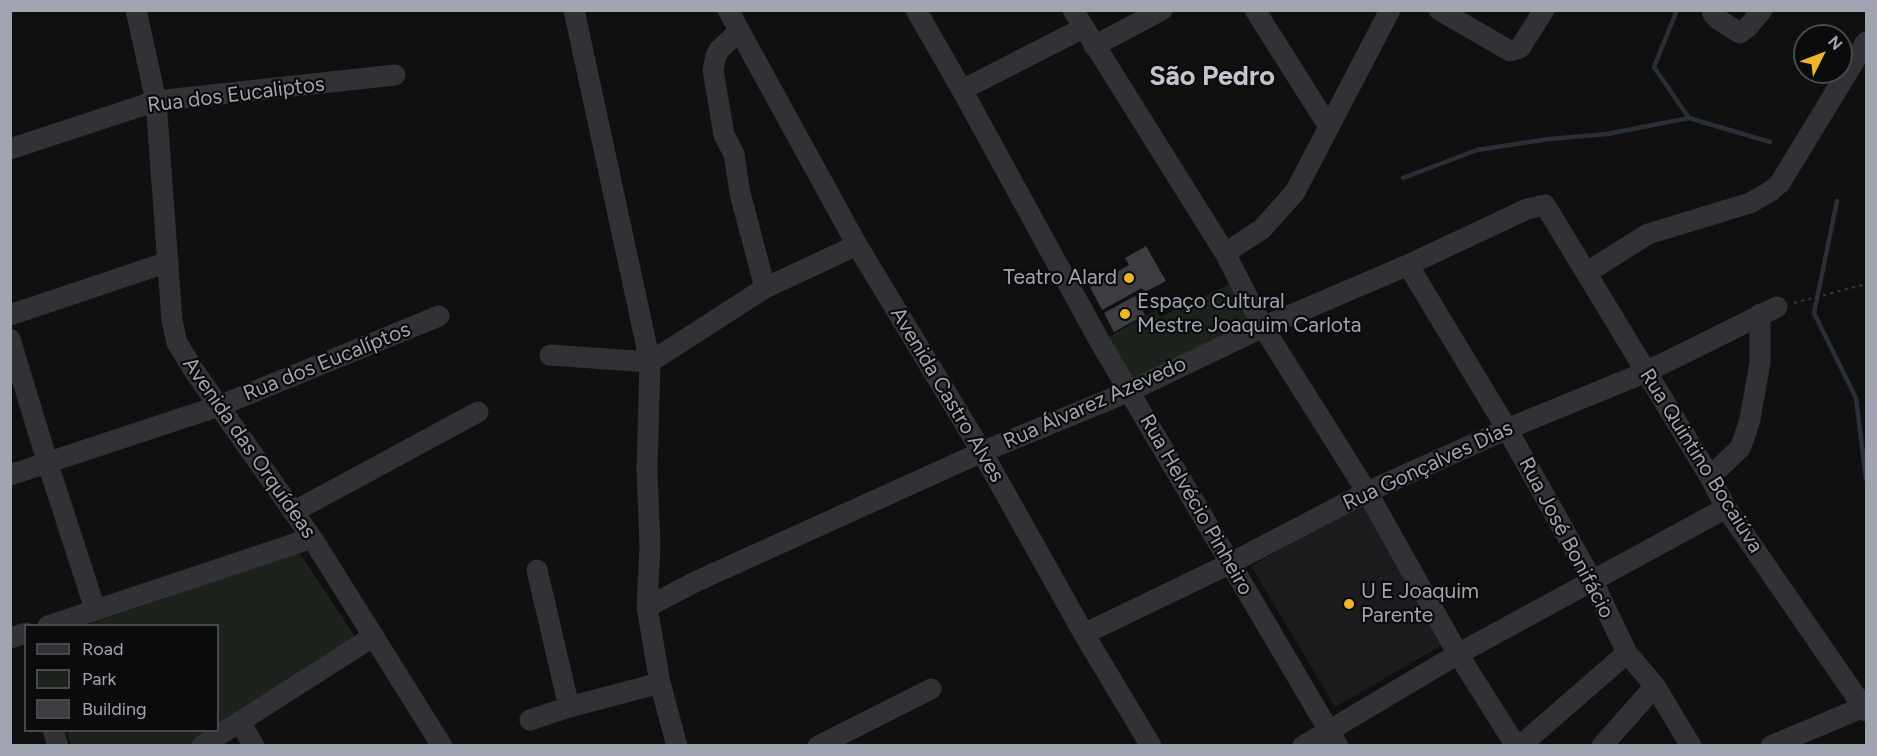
<!DOCTYPE html>
<meta charset="utf-8">
<style>
body{margin:0}
#map{position:relative;width:1877px;height:756px;overflow:hidden;background:#101011;font-family:Figtree,sans-serif}
canvas{display:block}
.frame{position:absolute;inset:0;border:12px solid #a1a5b2;pointer-events:none}
.legend{position:absolute;left:24px;top:624px;width:195px;height:108px;box-sizing:border-box;background:#0b0b0c;border:2px solid #47494e;margin:0;padding:8px 10px;list-style:none;font-size:18px;color:#a1a5b2}
.legend li{display:flex;align-items:center;gap:12px;height:30px}
.legend b{width:30px;border:2px solid #47494e}
.north{position:absolute;left:1793px;top:24px;width:60px;height:60px;box-sizing:border-box;background:#0b0b0c;border:2px solid #47494e;border-radius:50%;rotate:48deg;font-size:16px;font-weight:700;line-height:24px;text-align:center;color:#a1a5b2}
.north::after{content:'';display:block;margin:auto;width:21px;height:27px;background:#edb62b;clip-path:polygon(50% 0,100% 100%,50% 72%,0 100%)}
</style>
<div id="map">
<canvas width="1877" height="756"></canvas>
<div class="frame"></div>
<ul class="legend">
<li><b style="height:8px;background:#313136"></b>Road</li>
<li><b style="height:16px;background:#1c231d"></b>Park</li>
<li><b style="height:16px;background:#3c3d41"></b>Building</li>
</ul>
<div class="north">N</div>
</div>
<script>
const c = document.querySelector('canvas').getContext('2d');
c.lineJoin = 'round';
function paint(path, color) { c.fillStyle = color; c.fill(path, 'evenodd'); }
const shape = rows => new Path2D(rows.map(r => 'M' + r).join(''));
function strokePath(path, color, width, dash) { c.strokeStyle = color; c.lineWidth = width; c.lineCap = dash ? 'butt' : 'round'; c.setLineDash(dash || []); c.stroke(path); }
function drawText(font, color, halo, rows, align = 'center') {
  c.font = font + ' Figtree,sans-serif'; c.lineWidth = 4.5; c.setLineDash([]); c.textBaseline = 'middle'; c.strokeStyle = halo; c.fillStyle = color; for (const [text, x, y, turn = 0] of rows) {
    c.save(); c.translate(x, y); c.rotate((+turn || 0) * Math.PI / 180); c.textAlign = isNaN(turn) ? turn : align; if (halo) c.strokeText(text, 0, 0); c.fillText(text, 0, 0); c.restore();
  }
}
paint(shape([
 [1363,503,1448,642,1335,707,1251,566]
]), '#1c1c1e');
paint(shape([
 [1239,280,1263,327,1130,391,1100,342,1156,310,1160,317],
 [299,552,357,640,218,727,218,626,84,626],
 [67,731,212,731,188,746,71,745]
]), '#1c231d');
strokePath(shape([
 [1677,10,1654,67,1689,118,1770,142],
 [1403,178,1477,150,1549,139,1607,134,1689,118],
 [1837,201,1814,313,1856,398,1866,479]
]), '#292f36', 4.5);
paint(shape([
 [1146,246,1166,281,1145,292,1142,288,1102,310,1090,287,1129,265,1125,258],
 [1135,296,1145,315,1114,332,1104,313]
]), '#3c3d41');
strokePath(shape([
 [1794,303,1866,284]
]), '#37383d', 2, [3, 4.5]);
strokePath(shape([
 [136,10,156,101,172,321,177,343,197,375,312,538,442,746],
 [574,10,650,362,647,470,650,546,647,607,660,683,677,746],
 [728,10,857,245,982,452,1084,634,1151,746],
 [916,10,962,90,1100,342,1338,746],
 [1073,10,1225,253,1263,327,1367,492,1458,654,1516,746],
 [1255,10,1329,127],
 [1439,10,1510,51,1520,48,1544,10],
 [1712,10,1713,14,1719,20,1740,33,1749,26,1762,10],
 [739,31,719,50,716,56,713,70,724,135,734,154,740,193,765,288],
 [1094,46,1162,10],
 [962,90,1083,28],
 [10,149,156,101,395,75],
 [1225,253,1262,229,1295,192,1390,10],
 [1408,265,1507,429,1593,582,1627,653,1655,686,1691,746],
 [1586,273,1648,234,1750,203,1771,191,1780,183,1866,42],
 [10,315,168,262],
 [10,339,48,464,95,609],
 [550,355,650,362,765,288,857,245],
 [10,475,219,406,439,316],
 [1710,477,1740,448,1744,438,1750,419,1760,362,1760,314],
 [293,512,478,412],
 [537,570,569,707],
 [647,607,697,581,982,452,1130,391,1263,327,1408,265,1527,209,1545,205,1710,477,1726,508,1866,711],
 [48,626,312,538],
 [1084,634,1229,564,1367,492,1507,429,1646,372,1777,307],
 [10,638,26,633],
 [530,720,569,707,660,683],
 [240,722,254,746],
 [53,730,58,746],
 [202,746,374,636],
 [818,746,931,689],
 [1303,746,1458,654,1726,508],
 [1520,746,1627,653],
 [1602,746,1655,686],
 [1771,746,1866,706]
]), '#313136', 21);
for (const [x, y, r, color] of [
 [1129,278,6,"#edb62b"],
 [1125,314,6,"#edb62b"],
 [1349,604,6,"#edb62b"]
]) { const dot = new Path2D(); dot.arc(x, y, r, 0, 2 * Math.PI); c.fillStyle = color; c.fill(dot); strokePath(dot, '#0b0b0c', 2); }
drawText('21px', '#a1a5b2', '#0b0b0c', [
 ["Rua dos Eucaliptos",236,95,-7],
 ["Rua dos Eucalíptos",327,362,-22],
 ["Avenida Castro Alves",947,395,59],
 ["Rua Álvarez Azevedo",1095,403,-24],
 ["Avenida das Orquídeas",249,448,55],
 ["Rua Quintino Bocaiúva",1701,461,58],
 ["Rua Gonçalves Dias",1428,466,-25],
 ["Rua Helvécio Pinheiro",1196,505,60],
 ["Rua José Bonifácio",1566,538,62]
]);
drawText('21px', '#a1a5b2', '#0b0b0c', [
 ["Teatro Alard",1117,278,"right"],
 ["Espaço Cultural",1137,302],
 ["Mestre Joaquim Carlota",1137,326],
 ["U E Joaquim",1361,592],
 ["Parente",1361,616]
], 'left');
drawText('bold 27px', '#c2c4ce', '#0b0b0c', [
 ["São Pedro",1212,77]
]);
</script>
